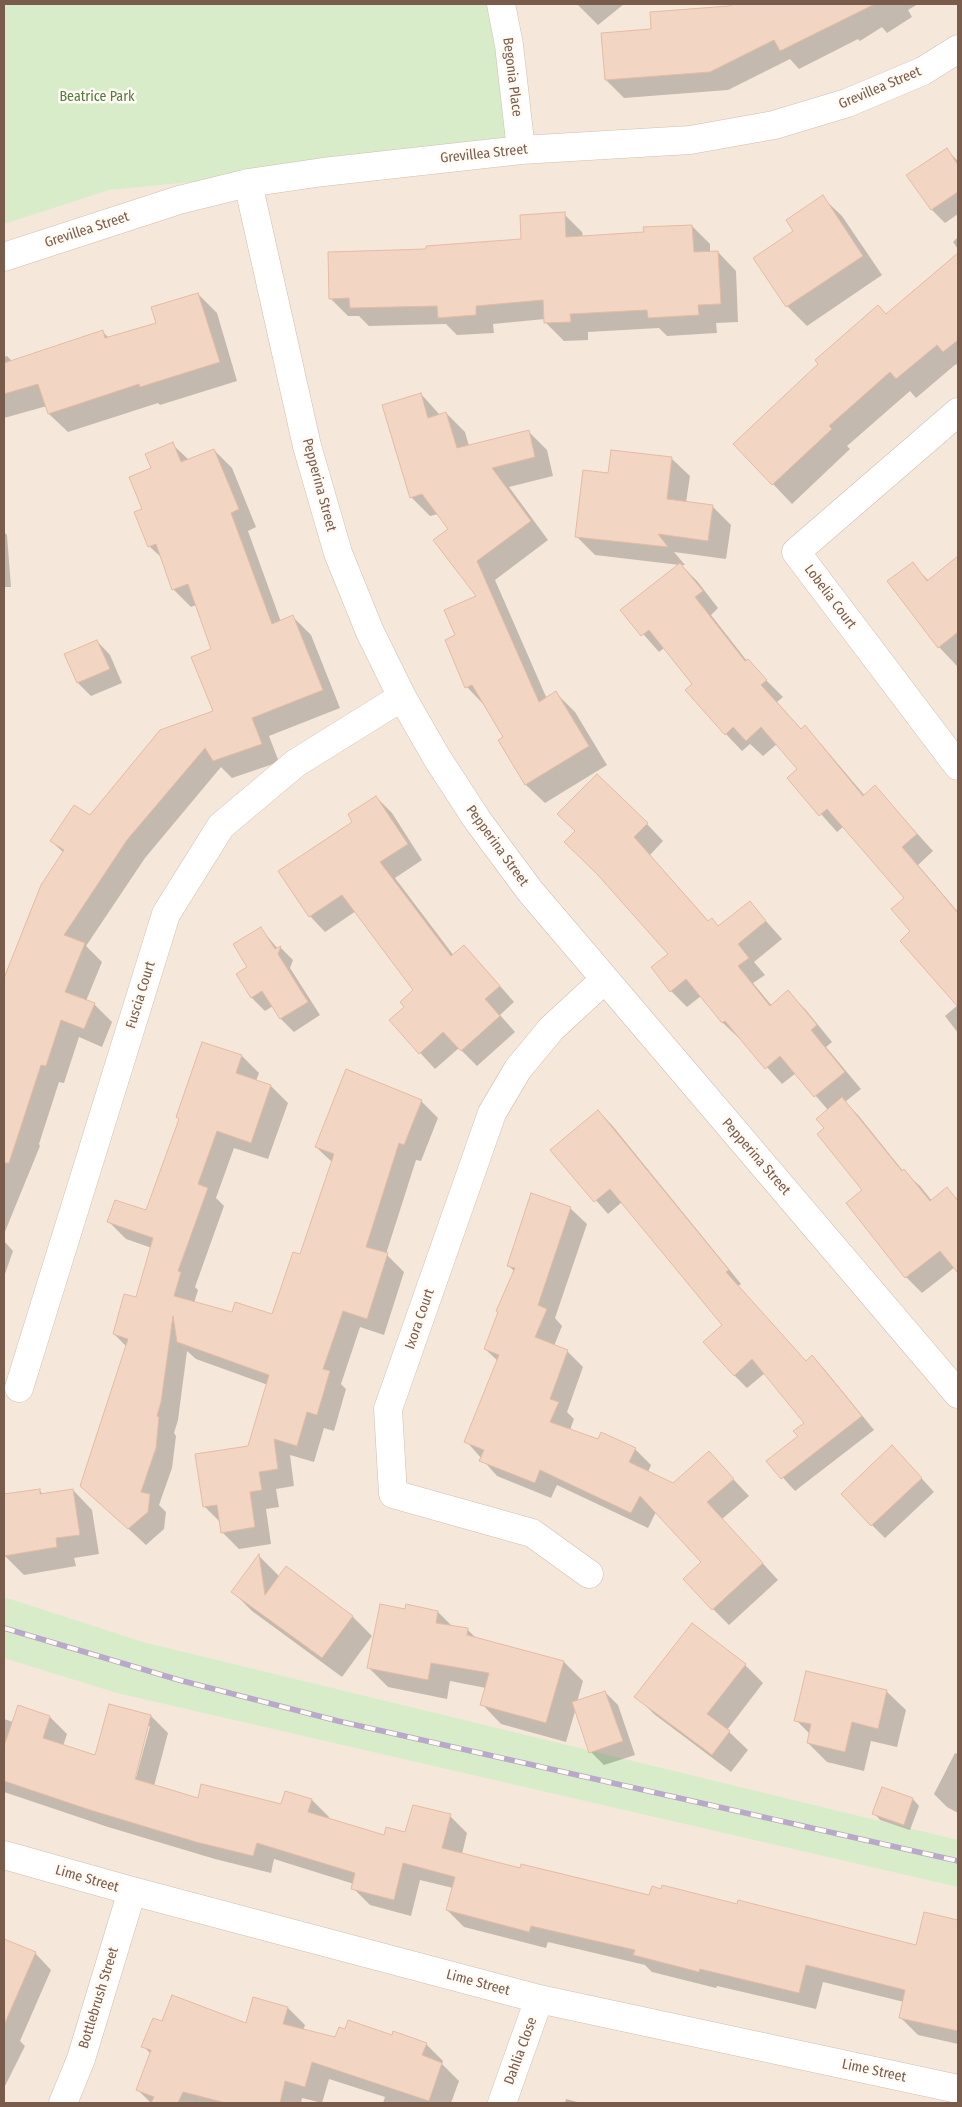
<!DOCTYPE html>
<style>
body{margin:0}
#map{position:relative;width:962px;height:2107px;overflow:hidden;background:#fdf6ec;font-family:"Fira Sans Condensed",sans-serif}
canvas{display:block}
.frame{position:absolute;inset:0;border:5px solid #7a5c4d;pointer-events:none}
</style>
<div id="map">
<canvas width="962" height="2107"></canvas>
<div class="frame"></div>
</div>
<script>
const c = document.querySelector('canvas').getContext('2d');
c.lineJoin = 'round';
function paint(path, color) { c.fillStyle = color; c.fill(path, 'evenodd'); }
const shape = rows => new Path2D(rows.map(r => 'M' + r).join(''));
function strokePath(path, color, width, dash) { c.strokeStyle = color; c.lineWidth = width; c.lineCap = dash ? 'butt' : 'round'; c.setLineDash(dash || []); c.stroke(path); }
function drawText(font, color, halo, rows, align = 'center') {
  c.font = font + ' "Fira Sans Condensed",sans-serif'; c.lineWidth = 5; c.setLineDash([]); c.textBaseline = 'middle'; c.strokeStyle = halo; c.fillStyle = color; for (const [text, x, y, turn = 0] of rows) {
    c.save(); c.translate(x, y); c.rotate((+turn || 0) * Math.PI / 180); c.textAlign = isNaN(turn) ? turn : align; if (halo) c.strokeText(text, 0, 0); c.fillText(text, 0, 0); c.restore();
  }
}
paint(shape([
 [4,4,958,4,958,2103,4,2103]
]), '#f5e8da');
paint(shape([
 [4,4,501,4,533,149,109,190,4,224],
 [4,1597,143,1642,958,1840,958,1887,117,1693,4,1658]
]), '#d8ecc9');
paint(shape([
 [577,4,624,4,598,25],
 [736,4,918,4,908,10,912,17,887,33,882,27,860,41,858,39,799,69,790,59,728,90,624,98,606,80,603,34,652,30],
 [947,150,958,161,958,214,945,223,932,210],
 [822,197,842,216,882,275,807,326,787,306,755,258,795,231],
 [564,214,582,232,583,237,645,234,692,226,710,244,710,253,718,252,736,271,738,322,716,323,717,333,667,336,659,328,588,332,588,340,564,341,546,323,545,319,493,324,494,333,457,335,446,324,369,326,359,316,348,316,330,298,427,250,522,240],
 [958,237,958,249,953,242],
 [958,255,958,366,956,364,916,398,910,391,847,446,850,449,792,504,735,444],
 [198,294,217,313,237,381,160,405,158,403,68,432,49,414,47,406,4,418,4,357,7,356,12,361,102,331,109,338,157,324],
 [421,394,440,415,446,413,465,432,469,446,528,431,547,450,553,476,509,487,548,540,495,580,547,699,556,693,575,712,607,765,545,803,526,785,499,741,505,737,485,706,467,687,456,635,478,596,450,529,438,514,430,516,411,497],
 [172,444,189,460,214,450,232,468,256,527,248,531,281,622,293,617,311,635,340,708,269,736,279,762,232,778,221,767,145,858,86,946,102,962,86,1001,94,1004,112,1022,102,1047,79,1037,64,1083,59,1082,39,1144,40,1146,4,1234,4,982,42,885,64,853,51,841,90,817,214,712,212,649,196,605,191,607,173,589,163,559,149,546,144,509,152,469],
 [671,458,690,476,686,503,712,506,731,525,726,559,674,552,685,565,681,565,697,581,718,608,711,615,747,661,783,697,777,702,802,730,804,727,821,744,865,796,875,787,933,851,918,865,958,912,958,1005,902,941,912,932,905,898,844,826,837,832,789,778,799,770,777,744,763,756,750,744,742,751,726,734,693,685,664,648,659,652,622,610,680,565,595,555,577,537,609,474],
 [4,532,7,535,11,587,4,587],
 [958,558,958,665,957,666,939,647,912,564,929,581],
 [97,641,110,655,122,683,91,696,78,683],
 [376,797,392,813,422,860,395,878,454,956,480,963,514,1002,500,1015,515,1032,477,1066,459,1048,435,1069,390,1020,406,1007,415,990,356,911,325,932,310,916,354,822],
 [647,824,663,841,650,855,709,922,712,920,719,927,750,903,782,939,754,962,765,975,753,983,772,1006,788,992,805,1009,832,1042,826,1047,861,1089,845,1102,858,1115,903,1171,920,1186,932,1201,947,1189,958,1200,958,1271,955,1267,922,1293,906,1277,847,1203,864,1190,825,1128,828,1110,796,1073,782,1084,741,1038,740,1039,723,1023,701,996,687,1007,671,991,670,954,598,874,566,842],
 [261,929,278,949,280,947,293,960,290,968,320,1015,294,1032,281,1019,273,1006,265,1011,252,998,238,974,249,967],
 [958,1005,958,1033,945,1016],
 [242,1056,259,1073,256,1081,271,1086,288,1103,268,1159,234,1148,216,1198,224,1206,195,1287,198,1290,194,1303,233,1313,273,1315,301,1256,332,1162,316,1147,421,1101,438,1118,421,1161,416,1160,386,1254,404,1272,384,1335,360,1327,341,1384,346,1389,334,1431,324,1428,314,1462,290,1455,294,1486,276,1489,279,1507,266,1509,271,1544,239,1549,222,1532,220,1522,204,1506,249,1447,268,1385,196,1359,187,1351,178,1420,174,1433,176,1436,172,1468,159,1505,166,1512,164,1529,146,1545,82,1486,127,1347,114,1334,137,1299,152,1248,126,1239,109,1222,147,1212,180,1120,177,1117],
 [598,1111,611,1124,741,1284,738,1286,806,1362,812,1357,825,1370,874,1430,795,1491,768,1461,799,1437,806,1423,765,1373,747,1388,734,1375,724,1325,622,1202,608,1214,552,1150],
 [570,1208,587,1224,555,1318,562,1326,554,1346,567,1351,583,1367,567,1412,574,1419,570,1430,598,1441,635,1449,651,1465,648,1472,673,1484,709,1453,749,1496,722,1519,778,1580,729,1625,713,1609,702,1562,656,1512,648,1528,557,1485,551,1498,497,1476,466,1441,498,1361,485,1349,515,1272,508,1265],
 [4,1241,13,1251,4,1277],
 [905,1460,934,1492,885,1538,872,1525],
 [39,1490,44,1495,73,1490,92,1510,99,1554,74,1558,76,1566,24,1575,4,1555,4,1495],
 [259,1556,278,1575,279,1578,286,1568,353,1617,372,1636,342,1677,252,1611,233,1592],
 [407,1606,438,1612,453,1627,468,1630,477,1639,564,1662,583,1681,577,1702,605,1692,618,1705,635,1755,604,1765,591,1752,576,1708,566,1742,501,1724,482,1704,486,1688,450,1681,447,1699,388,1687,369,1668,406,1611],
 [745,1665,763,1683,727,1730,748,1750,731,1772,654,1714,636,1696],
 [886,1691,906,1710,897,1747,871,1741,864,1771,827,1762,808,1743,810,1734,796,1720],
 [151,1716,168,1733,154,1786,199,1799,281,1806,286,1792,312,1800,329,1817,328,1820,385,1837,406,1834,450,1816,467,1833,462,1854,521,1869,650,1896,917,1947,924,1913,958,1921,958,2044,918,2035,900,2017,904,2002,823,1982,816,2009,717,1986,716,1988,652,1972,645,1965,548,1942,546,1948,464,1927,447,1910,453,1888,420,1880,411,1916,370,1905,353,1888,354,1884,274,1859,271,1873,215,1859,108,1827,4,1792,4,1719,13,1722,50,1717,67,1734,63,1746,96,1757],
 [147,1726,150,1726,134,1785,132,1784],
 [955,1753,958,1754,958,1813,947,1807,934,1794],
 [882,1789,913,1799,919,1806,910,1830,880,1820,874,1813],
 [4,1940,35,1953,51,1970,20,2041,25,2046,4,2088],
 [253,1999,288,2008,305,2025,303,2031,336,2039,392,2037,426,2044,443,2061,442,2064,459,2081,451,2103,383,2103,385,2097,329,2079,322,2103,302,2098,301,2103,151,2103,137,2089,151,2054,143,2046,163,2023,246,2024],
 [566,2099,581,2103,565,2103]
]), '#0003');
const building = shape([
 [733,4,875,4,780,51,774,40,710,72,605,80,601,33,651,29,650,12,729,6,733,4],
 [947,148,958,165,958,192,931,210,906,175,947,148],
 [823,195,863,256,786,307,753,258,793,231,786,220,823,195],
 [565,212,566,237,644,232,643,227,692,225,694,252,718,251,721,304,698,305,699,315,648,318,647,310,570,314,571,322,544,323,543,300,476,306,476,315,438,318,437,306,350,308,349,298,329,299,328,252,426,249,426,246,521,239,520,215,565,212],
 [958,253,958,340,943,352,937,345,896,379,890,372,829,426,832,429,772,485,733,444,818,364,815,360,878,305,886,314,958,253],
 [198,293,220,362,140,387,139,384,48,414,38,384,4,394,4,363,103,330,105,338,156,323,151,307,198,293],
 [421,393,428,418,446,412,457,448,529,430,535,457,492,468,531,521,477,561,539,702,556,691,589,746,525,785,498,740,503,737,472,685,465,688,445,640,455,635,444,610,476,596,433,540,448,529,422,494,410,498,382,405,421,393],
 [173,442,181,462,214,449,239,509,231,513,272,624,293,615,323,690,252,718,262,744,213,761,205,748,127,840,64,935,85,943,65,992,95,1003,84,1029,61,1020,46,1066,41,1065,9,1163,4,1163,4,978,41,885,64,850,50,841,74,805,90,815,160,730,213,711,191,657,211,649,188,584,172,590,156,544,148,547,134,512,142,509,129,477,151,468,145,454,173,442],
 [611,450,672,457,667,499,713,505,708,541,658,534,668,547,575,537,583,470,608,473,611,450],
 [958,556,958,632,938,648,887,581,913,562,927,581,958,556],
 [680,563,703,591,695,597,745,661,748,659,767,680,761,685,801,729,805,725,863,796,875,785,917,834,902,847,958,913,958,1007,900,941,910,931,891,909,904,898,827,809,819,816,787,778,797,769,761,727,746,741,733,727,725,735,685,690,692,684,649,630,641,636,620,610,680,563],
 [97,640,110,669,77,683,64,654,97,640],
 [597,774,648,823,634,837,708,921,712,918,718,926,750,901,766,921,738,944,749,958,738,966,770,1006,788,990,817,1025,811,1030,845,1072,814,1097,780,1056,765,1069,725,1021,722,1023,686,979,670,992,651,967,668,954,597,874,564,842,575,831,557,814,597,774],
 [376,796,408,844,380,862,451,956,464,945,500,986,485,999,500,1016,461,1051,443,1032,419,1054,389,1020,404,1007,400,1002,413,990,342,895,309,917,278,871,352,822,348,814,376,796],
 [261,927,275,949,281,946,278,954,308,1002,280,1019,262,991,251,998,236,974,247,967,233,944,261,927],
 [202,1042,242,1055,236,1073,271,1085,251,1143,217,1131,198,1184,208,1188,178,1271,181,1272,174,1296,232,1312,235,1302,272,1314,293,1252,300,1254,334,1154,315,1147,346,1069,422,1100,404,1145,399,1143,366,1247,388,1253,367,1319,343,1311,323,1369,330,1371,317,1415,307,1412,297,1446,274,1439,278,1469,259,1472,262,1490,250,1492,255,1527,221,1533,217,1505,203,1507,195,1454,248,1446,269,1375,177,1342,173,1316,161,1402,157,1416,159,1417,156,1448,141,1492,150,1494,148,1512,128,1529,80,1486,128,1339,113,1334,124,1294,136,1297,153,1238,107,1222,115,1200,146,1210,179,1119,176,1117,202,1042],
 [842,1097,902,1171,904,1169,930,1201,947,1187,958,1201,958,1273,940,1251,905,1278,846,1203,862,1190,817,1134,824,1128,816,1119,842,1097],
 [598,1110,729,1270,726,1272,806,1361,812,1355,862,1416,781,1479,766,1461,798,1436,793,1431,804,1423,752,1359,734,1376,703,1342,722,1325,610,1189,594,1202,550,1150,598,1110],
 [531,1193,571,1207,538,1305,547,1309,535,1337,568,1350,550,1399,559,1402,550,1422,598,1439,601,1432,636,1448,629,1462,673,1483,709,1451,734,1479,707,1502,763,1563,712,1610,683,1579,701,1562,640,1496,631,1513,540,1470,535,1483,479,1461,484,1450,464,1442,499,1355,484,1349,498,1312,496,1311,515,1268,507,1266,531,1193],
 [892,1445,922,1478,871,1526,841,1494,892,1445],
 [40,1489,40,1494,73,1489,80,1535,56,1538,57,1547,4,1556,4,1494,40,1489],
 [259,1554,265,1595,286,1566,353,1616,322,1658,231,1592,259,1554],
 [380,1604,405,1609,406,1604,438,1611,436,1623,468,1628,467,1635,564,1661,546,1723,480,1705,489,1673,431,1663,428,1680,367,1668,380,1604],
 [692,1623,746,1664,707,1714,730,1731,712,1755,634,1697,692,1623],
 [806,1671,887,1690,878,1729,852,1722,845,1752,807,1743,811,1724,794,1721,806,1671],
 [605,1691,623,1741,589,1753,572,1702,605,1691],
 [109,1704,151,1715,135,1779,198,1798,201,1784,281,1804,285,1791,312,1799,308,1812,384,1835,386,1827,405,1832,413,1805,451,1814,442,1848,520,1868,521,1864,649,1895,652,1886,661,1889,662,1885,737,1904,738,1900,916,1945,924,1912,958,1920,958,2031,899,2018,905,1990,806,1965,799,1993,700,1969,699,1972,633,1955,635,1950,531,1926,529,1932,446,1910,455,1877,403,1863,394,1900,351,1889,355,1873,257,1843,253,1856,196,1842,90,1810,4,1781,4,1746,18,1705,50,1716,43,1738,95,1755,109,1704],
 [882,1787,913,1798,904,1825,872,1814,882,1787],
 [4,1939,36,1952,4,2025,4,1939],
 [172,1995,246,2023,253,1997,288,2007,283,2024,335,2037,339,2027,345,2029,348,2020,392,2035,393,2031,427,2043,422,2055,442,2063,429,2101,312,2062,305,2087,285,2081,280,2103,226,2103,183,2092,178,2103,151,2103,154,2097,136,2090,151,2050,141,2047,153,2018,162,2021,172,1995]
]);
paint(building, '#f3d5c3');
strokePath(building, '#e6bba3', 1);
const minor = shape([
 [501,4,509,45,521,150],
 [248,183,307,446,338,553,370,632,402,697,437,758,478,821,530,891,958,1394],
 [4,257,179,200,248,183,323,172,521,150,690,140,774,125,847,103,923,71,958,49],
 [958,412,796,552,958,766],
 [19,1388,166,914,221,826,296,763,402,697],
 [589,1574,532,1533,393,1494,388,1409,492,1113,518,1069,551,1029,604,980],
 [4,1855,132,1891,539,1999,958,2089],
 [63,2103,81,2059,132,1891],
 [502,2103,539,1999]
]);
strokePath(minor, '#d1beb0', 29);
strokePath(minor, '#fff', 28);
const rail = shape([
 [4,1628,179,1680,338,1721,958,1861]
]);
strokePath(rail, '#b9a8c9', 5.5);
strokePath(rail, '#fffaf3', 4, [11]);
drawText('14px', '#7a5c4d', '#fffaf3', [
 ["Begonia Place",512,77,83],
 ["Grevillea Street",880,88,-23],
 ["Grevillea Street",484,154,-6],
 ["Grevillea Street",87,230,-18],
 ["Pepperina Street",319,485,75],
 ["Lobelia Court",830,597,53],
 ["Pepperina Street",497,846,54],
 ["Fuscia Court",141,995,-73],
 ["Pepperina Street",756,1157,49],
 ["Ixora Court",420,1319,-71],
 ["Lime Street",87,1879,16],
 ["Lime Street",478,1983,15],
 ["Bottlebrush Street",99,1998,-73],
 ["Dahlia Close",521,2051,-70],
 ["Lime Street",874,2071,12]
]);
drawText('14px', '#537a41', '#fffaf3', [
 ["Beatrice Park",97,97]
]);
</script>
